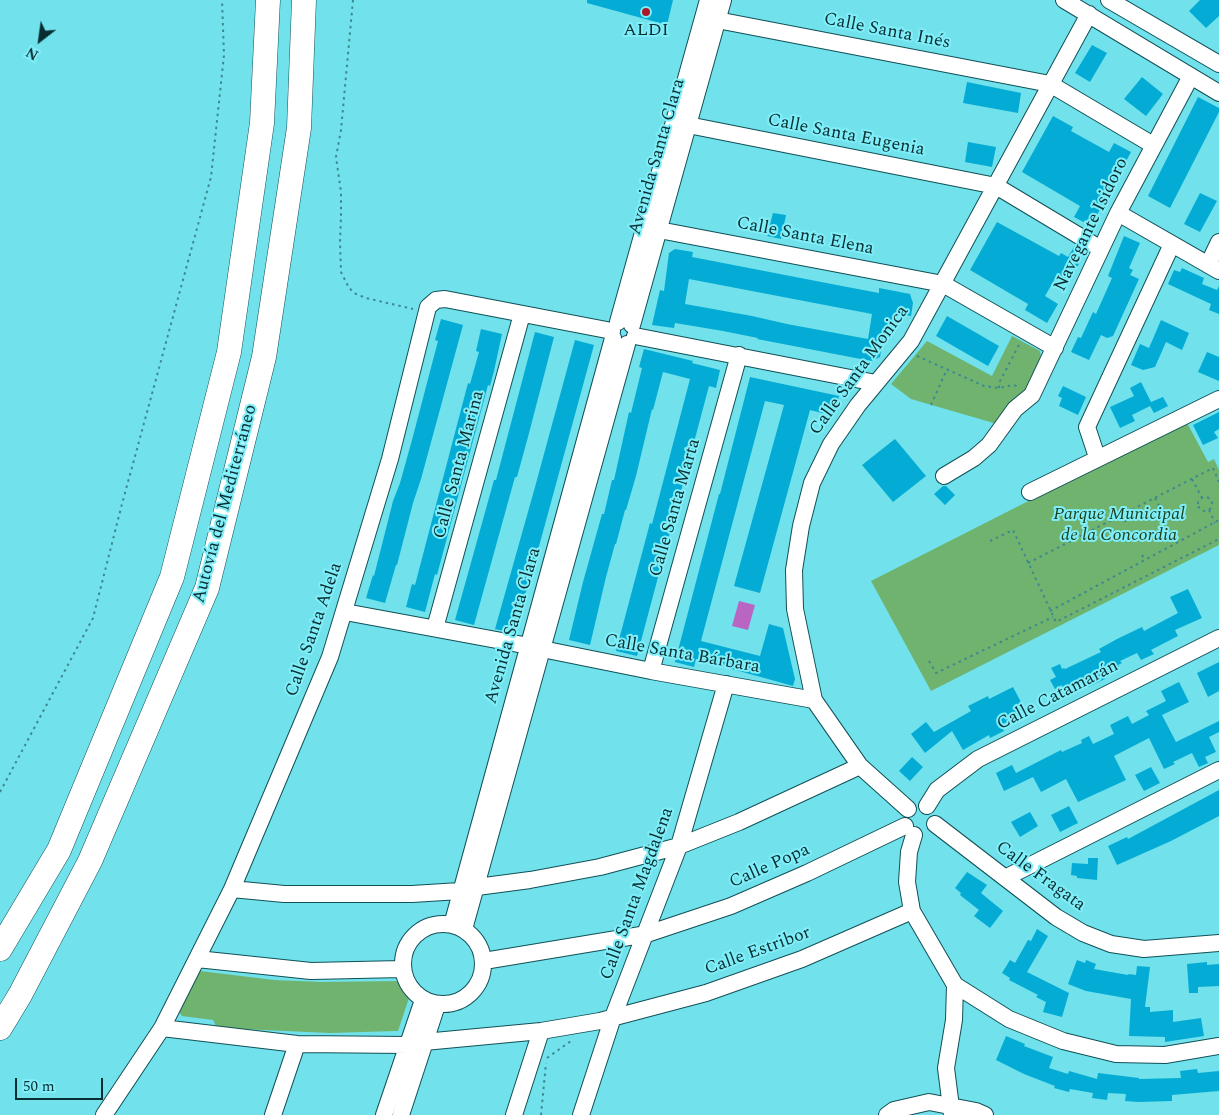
<!DOCTYPE html>
<meta charset="utf-8">
<style>
body{margin:0}
#map{position:relative;width:1219px;height:1115px;overflow:hidden;background:#71e1eb;font-family:Spectral,serif}
canvas{display:block}
.north{position:absolute;left:15px;top:15px;width:50px;height:50px;-webkit-text-stroke:4px #7feef9;paint-order:stroke;rotate:210deg;font-size:14px;font-weight:700;line-height:20px;text-align:center;color:#082e31}
.north::after{content:'';display:block;margin:auto;width:18px;height:22px;background:#082e31;clip-path:polygon(50% 0,100% 100%,50% 72%,0 100%)}
.scale{position:absolute;left:15px;top:1078px;width:88px;height:22px;box-sizing:border-box;border:2px solid #082e31;border-top:0;padding-left:6px;font-size:15px;line-height:18px;white-space:nowrap;color:#082e31;-webkit-text-stroke:4px #7feef9;paint-order:stroke}
</style>
<div id="map">
<canvas width="1219" height="1115"></canvas>
<div class="north">N</div>
<div class="scale">50 m</div>
</div>
<script>
const c = document.querySelector('canvas').getContext('2d');
c.lineJoin = 'round';
function paint(path, color) { c.fillStyle = color; c.fill(path, 'evenodd'); }
const shape = rows => new Path2D(rows.map(r => 'M' + r).join(''));
function strokePath(path, color, width, dash) { c.strokeStyle = color; c.lineWidth = width; c.lineCap = dash ? 'butt' : 'round'; c.setLineDash(dash || []); c.stroke(path); }
function drawText(font, color, halo, rows, align = 'center') {
  c.font = font + ' Spectral,serif'; c.lineWidth = 4; c.setLineDash([]); c.textBaseline = 'middle'; c.strokeStyle = halo; c.fillStyle = color; for (const [text, x, y, turn = 0] of rows) {
    c.save(); c.translate(x, y); c.rotate((+turn || 0) * Math.PI / 180); c.textAlign = isNaN(turn) ? turn : align; if (halo) c.strokeText(text, 0, 0); c.fillText(text, 0, 0); c.restore();
  }
}
paint(shape([
 [1012,336,1040,351,1041,357,1022,400,997,424,911,399,891,384,927,341,992,376],
 [1186,421,1208,462,1214,459,1219,470,1219,545,931,691,871,581],
 [200,971,274,980,322,982,399,981,410,995,398,1031,395,1031,330,1033,241,1029,216,1026,213,1020,182,1016,179,1012]
]), '#70b36e');
paint(shape([
 [739,601,755,605,748,630,732,626]
]), '#b966c3');
paint(shape([
 [587,0,673,0,667,25,587,3],
 [1200,0,1219,0,1219,16,1206,28,1189,11],
 [1092,45,1107,53,1090,82,1075,73],
 [1142,77,1163,94,1146,116,1124,99],
 [967,82,1021,93,1018,113,963,103],
 [1198,97,1219,108,1219,112,1170,208,1148,196],
 [1053,116,1073,127,1071,131,1109,152,1114,143,1131,152,1091,226,1074,217,1080,206,1022,172],
 [968,142,996,147,992,167,965,162],
 [1200,193,1217,201,1200,232,1184,224],
 [773,213,786,215,781,239,767,236],
 [997,222,1059,256,1061,253,1068,257,1074,247,1082,252,1076,262,1079,264,1069,278,1067,277,1065,282,1056,277,1045,296,1058,304,1047,323,1025,310,1028,304,970,270],
 [1124,236,1140,243,1129,268,1133,270,1130,275,1139,279,1113,336,1107,338,1101,335,1089,360,1071,352,1078,337,1081,338,1093,312,1096,314,1112,278,1108,276],
 [675,249,693,252,692,257,842,286,879,293,879,288,910,294,913,303,911,316,894,313,890,339,883,338,880,357,871,361,757,339,758,338,723,331,675,323,674,328,652,325,660,290,664,291,669,253],
 [689,279,872,314,868,339,787,324,752,316,685,304],
 [1182,268,1204,278,1202,284,1217,290,1219,286,1219,314,1209,310,1211,304,1168,284,1174,270,1180,272],
 [947,316,999,346,988,366,936,336],
 [441,319,463,325,421,479,413,503,397,565,396,565,385,603,366,598,373,575,374,576,393,501,400,483,412,440,438,341,435,340],
 [1161,320,1189,333,1182,350,1166,342,1155,367,1143,370,1131,365,1140,344,1149,348],
 [481,329,502,334,494,371,490,386,488,385,437,575,435,574,425,612,406,607,412,584,415,585,468,383,470,384,479,352,476,351],
 [535,332,554,337,528,437,517,477,515,477,474,625,455,620,494,480,496,480],
 [575,340,594,345,538,550,514,633,495,629,535,487],
 [644,349,693,361,692,363,720,370,716,388,709,386,637,656,616,651,650,523,652,524,690,379,663,372,653,410,652,409,636,476,626,510,625,510,616,544,615,544,606,577,590,645,569,640,583,582,602,514,604,514,612,480,614,480,629,412,631,413,642,368,639,367],
 [1207,352,1219,357,1219,381,1198,372],
 [750,377,839,396,834,416,810,410,760,593,734,586,784,405,765,401,701,641,760,656,769,624,783,628,795,679,793,686,696,659,694,667,675,662,719,494,720,494],
 [1141,382,1151,402,1163,397,1168,406,1154,413,1150,406,1132,415,1135,421,1120,428,1110,407,1134,396,1130,388],
 [1063,386,1086,397,1078,415,1059,406,1062,398,1058,396],
 [1219,412,1219,429,1214,432,1218,438,1203,445,1193,425],
 [895,439,926,476,893,502,862,465],
 [943,486,946,486,955,495,945,505,934,494],
 [1188,589,1202,618,1175,630,1178,636,1151,650,1154,654,1141,660,1137,653,1120,661,1122,663,1118,665,1119,667,1104,675,1105,679,1088,687,1084,679,1063,689,1062,685,1055,689,1050,680,1056,677,1051,668,1060,664,1062,669,1064,668,1065,669,1101,652,1099,649,1117,639,1142,627,1144,631,1178,613,1170,597],
 [1219,662,1219,691,1208,697,1197,673],
 [1179,682,1189,702,1162,715,1176,742,1219,721,1219,732,1209,737,1216,752,1205,757,1208,763,1199,767,1192,753,1173,762,1175,764,1164,769,1149,738,1114,756,1126,780,1078,802,1066,779,1041,792,1033,777,1004,791,996,773,1012,765,1016,773,1061,750,1062,752,1082,743,1081,740,1089,736,1093,744,1114,734,1110,725,1128,716,1132,724,1149,715,1146,711,1166,701,1161,691],
 [1013,687,1024,708,1019,711,1021,715,1001,725,1004,731,990,738,989,735,963,750,952,731,925,753,911,734,926,722,934,732,971,711,968,706,988,696,989,699],
 [912,757,923,767,910,781,899,771],
 [1151,767,1160,783,1144,791,1135,775],
 [1219,790,1219,816,1171,841,1117,865,1108,846,1127,837,1128,839],
 [1069,806,1078,823,1060,832,1051,815],
 [1030,812,1038,826,1020,837,1011,822],
 [1088,858,1098,858,1097,880,1077,878,1077,876,1071,875,1072,863,1088,864],
 [967,872,987,885,981,893,1003,911,990,928,974,916,979,910,960,895,961,893,955,888],
 [1037,929,1048,936,1027,972,1069,993,1062,1017,1043,1012,1046,1002,1036,997,1038,995,1009,980,1010,978,1002,973,1010,960,1015,963,1028,940,1031,941],
 [1077,960,1085,963,1086,960,1096,964,1094,969,1128,975,1129,974,1136,975,1137,966,1150,967,1145,1007,1150,1007,1150,1012,1173,1010,1173,1022,1201,1018,1204,1036,1165,1042,1165,1037,1129,1036,1131,999,1086,991,1068,984],
 [1207,962,1207,965,1219,964,1219,986,1198,987,1198,993,1189,993,1187,964],
 [1006,1036,1025,1044,1024,1046,1053,1057,1049,1068,1068,1074,1069,1071,1097,1079,1098,1073,1139,1078,1139,1079,1181,1078,1180,1071,1197,1069,1198,1073,1219,1071,1219,1091,1172,1095,1172,1101,1138,1102,1125,1101,1126,1094,1108,1093,1107,1100,1092,1098,1093,1093,1070,1089,1069,1092,1054,1088,1055,1086,1024,1074,996,1060]
]), '#04acd5');
const minor = shape([
 [1064,0,1219,93],
 [1109,0,1219,64],
 [717,20,1050,84,1153,145],
 [688,125,996,186,1101,249],
 [1118,213,1219,271],
 [659,230,943,284,1055,348],
 [1208,265,1219,242],
 [618,322,708,0],
 [632,325,723,0],
 [635,336,876,383],
 [1097,457,1087,427,1172,244],
 [944,476,974,458,989,445,1015,409,1032,395,1118,213,1191,76],
 [1030,492,1219,399],
 [345,612,529,646],
 [435,628,522,314],
 [542,649,651,671,814,700],
 [651,671,739,355],
 [927,806,937,790,978,759,1219,638],
 [908,809,860,766,814,700,795,609,794,570,801,526,812,483,831,444,858,405,911,341,1089,14],
 [935,824,1056,917,1083,933,1111,944,1144,949,1219,943],
 [914,835,909,852,907,882,912,911,955,985,954,1020,946,1068,952,1115],
 [1005,878,1219,770],
 [477,887,530,880,600,867,679,846,739,822,860,766],
 [232,889,284,894,412,894,460,891],
 '403 964a40 40 0 1 1 80 0a40 40 0 1 1-80 0Z',
 [452,925,613,338],
 [464,929,627,344],
 [197,959,311,971,402,969],
 [484,961,647,934,731,906,807,873,905,826],
 [955,985,1009,1019,1063,1041,1116,1054,1165,1055,1219,1046],
 [162,1028,297,1044,408,1045],
 [424,1042,541,1031,600,1021,706,993,802,959,912,911],
 [104,1115,162,1028,232,889,330,657,390,459,428,307,436,300,445,299,612,331],
 [273,1115,297,1044],
 [384,1115,423,1000],
 [401,1115,437,1005],
 [514,1115,541,1031],
 [581,1115,613,1017,679,846,726,684],
 [887,1115,894,1110,929,1102,976,1111,985,1115]
]);
const highway = shape([
 [0,949,59,850,172,577,229,352,262,123,268,0],
 [0,1028,20,995,90,861,207,588,264,357,299,128,304,0]
]);
strokePath(minor, '#115157', 18);
strokePath(highway, '#115157', 25);
strokePath(shape([
 [353,0,341,130,336,157,341,192,341,217,340,242,341,272,349,288,356,294,366,298,413,309],
 [917,356,984,386,999,388,1013,385,1020,387],
 [999,388,999,383,1020,343],
 [931,405,947,369],
 [1192,479,1202,498],
 '1198 504a7 7 0 1 1 14 0a7 7 0 1 1-14 0Z',
 [1155,498,1160,508],
 [1209,510,1215,523],
 [1122,514,1127,525],
 [990,541,1013,530,1056,622,1219,539],
 [1142,555,1145,560],
 [1028,563,1213,468,1219,482],
 [1050,611,1219,520],
 [929,661,936,673,1053,617],
 [0,792,93,618,122,504,211,177,224,55,222,0],
 [547,1058,571,1041],
 [541,1115,546,1063]
]), '#3e8990', 2, [2.5, 4]);
strokePath(minor, '#fff', 16);
strokePath(highway, '#fff', 24);
for (const [x, y, r, color] of [
 [646,12,5,"#ac1827"]
]) { const dot = new Path2D(); dot.arc(x, y, r, 0, 2 * Math.PI); c.fillStyle = color; c.fill(dot); strokePath(dot, '#7feef9', 2); }
drawText('18px', '#082e31', '#7feef9', [
 ["ALDI",646,31]
]);
drawText('18px', '#082e31', '#7feef9', [
 ["Calle Santa Inés",887,32,11],
 ["Calle Santa Eugenia",846,136,11],
 ["Avenida Santa Clara",658,157,-74],
 ["Navegante Isidoro",1092,225,-64],
 ["Calle Santa Elena",805,237,11],
 ["Calle Santa Monica",860,371,-54],
 ["Calle Santa Marina",460,465,-75],
 ["Autovía del Mediterráneo",226,504,-75],
 ["Calle Santa Marta",676,508,-74],
 ["Avenida Santa Clara",514,626,-74],
 ["Calle Santa Adela",315,630,-71],
 ["Calle Santa Bárbara",682,655,10],
 ["Calle Catamarán",1058,696,-27],
 ["Calle Popa",770,867,-24],
 ["Calle Fragata",1040,877,36],
 ["Calle Santa Magdalena",638,894,-70],
 ["Calle Estribor",758,952,-20]
]);
drawText('italic 18px', '#1a3f19', '#7feef9', [
 ["Parque Municipal",1119,515],
 ["de la Concordia",1119,536]
]);
</script>
